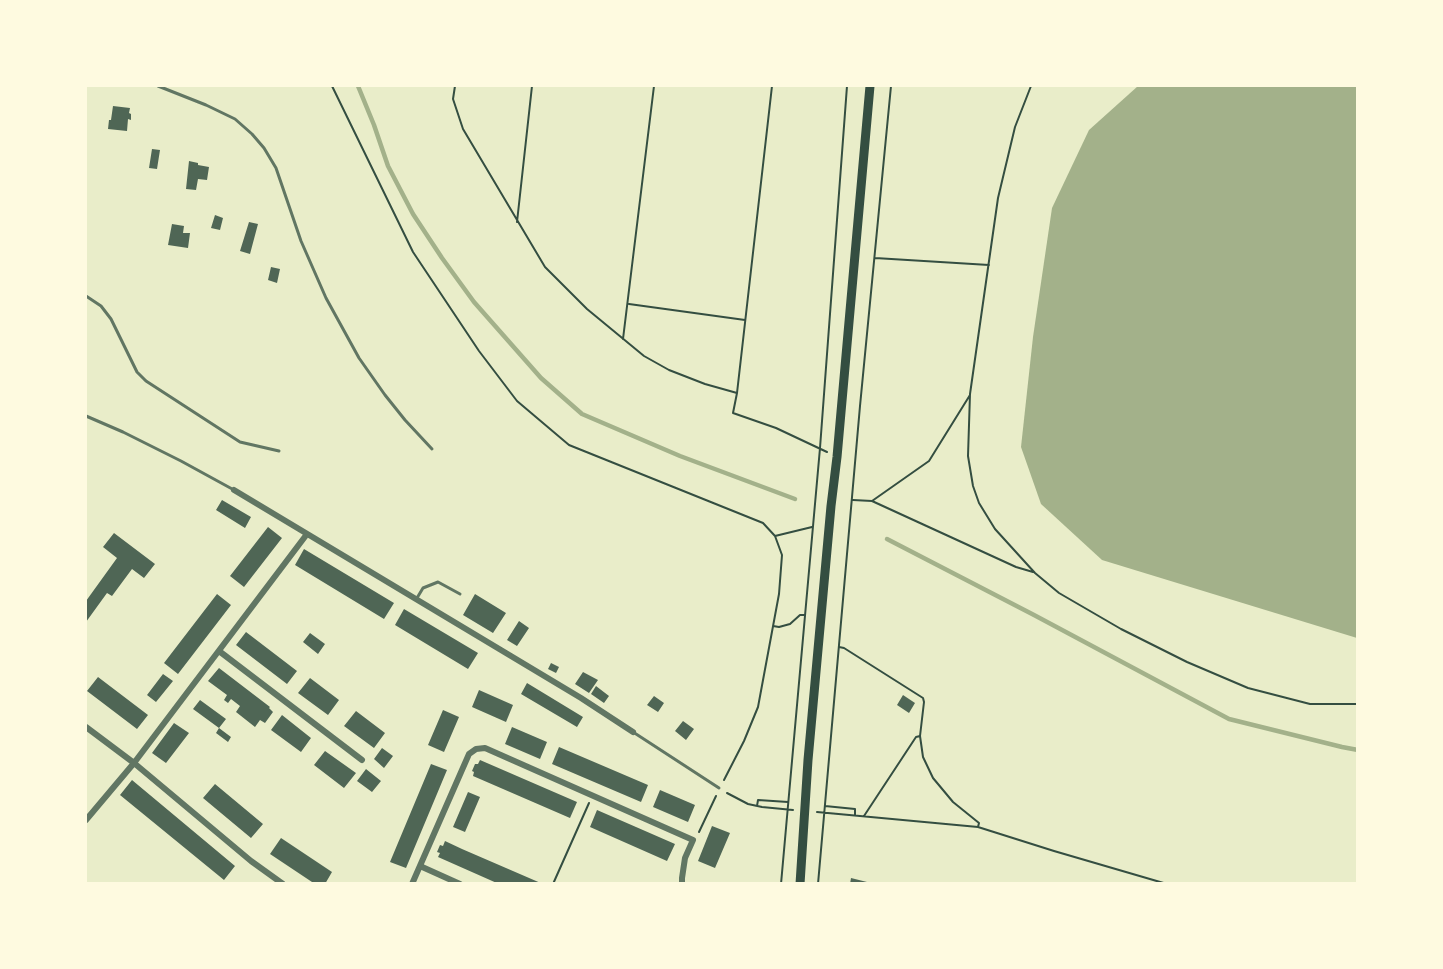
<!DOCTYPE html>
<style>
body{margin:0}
#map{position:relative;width:1443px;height:969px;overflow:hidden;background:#e9edc9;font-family:Roboto,sans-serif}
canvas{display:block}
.frame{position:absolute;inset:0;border:87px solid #fefae0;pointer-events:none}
</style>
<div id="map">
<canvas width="1443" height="969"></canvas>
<div class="frame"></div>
</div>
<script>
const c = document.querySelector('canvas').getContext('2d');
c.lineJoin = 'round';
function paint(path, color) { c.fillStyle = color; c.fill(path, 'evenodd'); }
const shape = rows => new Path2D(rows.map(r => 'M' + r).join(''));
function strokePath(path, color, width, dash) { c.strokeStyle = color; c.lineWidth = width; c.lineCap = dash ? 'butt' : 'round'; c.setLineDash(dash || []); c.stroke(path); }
paint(shape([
 [1138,86,1357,86,1357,638,1102,560,1041,504,1021,447,1033,337,1052,208,1089,130]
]), '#a3b18a');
strokePath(shape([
 [358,86,374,125,388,166,413,214,442,258,474,302,541,378,582,414,680,456,795,499],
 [887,539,1034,615,1229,719,1342,747,1358,750]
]), '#a3b18a', 4.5);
paint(shape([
 [113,106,130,108,129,113,131,114,131,120,128,119,127,131,108,129,109,120,111,120],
 [152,149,160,150,157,169,149,168],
 [189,161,198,163,198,165,209,167,207,180,198,179,196,190,186,189],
 [215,215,223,218,220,230,211,228],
 [249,222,258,224,250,254,240,251],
 [172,224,184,226,183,233,190,233,188,248,168,245],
 [271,267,280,269,277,283,268,280],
 [222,500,251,517,245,528,216,510],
 [268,527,282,538,244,587,230,576],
 [114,533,155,564,144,578,132,569,112,596,107,593,86,622,86,601,117,558,103,547],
 [304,549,394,603,384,619,295,565],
 [217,594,231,605,178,674,164,663],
 [475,594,506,613,493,633,463,615],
 [404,609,478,653,468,669,395,625],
 [519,621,529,628,517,646,507,640],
 [246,632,297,671,287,684,236,645],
 [310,633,325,644,318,654,303,642],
 [551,663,559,667,556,673,548,669],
 [219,668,270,707,269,708,273,712,265,723,260,720,255,727,236,712,240,706,231,699,228,703,224,700,227,695,208,681],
 [583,672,598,680,589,693,575,684],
 [163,674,173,681,156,702,147,695],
 [98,677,148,715,137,729,87,691],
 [310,678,339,700,328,715,298,693],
 [527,683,583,717,577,727,521,694],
 [596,686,609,696,604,703,591,694],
 [479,690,513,705,506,722,472,707],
 [903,695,915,703,909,713,897,705],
 [654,696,664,703,658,712,647,705],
 [200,700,226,719,219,728,193,709],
 [443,710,459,717,444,752,428,745],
 [356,711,385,733,374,748,344,726],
 [282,715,311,738,301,752,271,730],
 [683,721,694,729,686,740,675,731],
 [174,723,189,733,166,763,152,753],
 [512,727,547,742,540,759,505,744],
 [219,728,231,737,228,742,216,733],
 [559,747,648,785,641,802,552,764],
 [382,748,393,756,384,768,374,759],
 [325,751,356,773,344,788,314,765],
 [480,760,577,802,570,818,473,776,474,772,472,771,475,764,478,764],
 [431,764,447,770,406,868,390,862],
 [366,769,381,781,372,792,357,781],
 [132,780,235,866,224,880,120,795],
 [215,784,263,824,251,838,203,798],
 [660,790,695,805,688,822,653,807],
 [468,792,480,797,465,832,453,827],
 [597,810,675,844,667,861,590,827],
 [712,826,730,833,715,868,698,861],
 [281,838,332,872,325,884,315,884,270,854],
 [445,841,462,849,543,884,499,884,438,857,440,853,437,852,440,845,443,846],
 [851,878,871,883,870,884,850,884]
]), '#4f6655');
strokePath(shape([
 [332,86,413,252,479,351,517,401,569,445,763,523,775,536,782,555,779,594,758,707,744,741,724,780],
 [455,86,453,99,463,129,545,267,587,309,644,356,669,370,705,384,737,393],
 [772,86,737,393,733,413,776,428,827,452],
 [1031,86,1015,127,998,198,970,394,968,456,973,486,979,503,995,529,1035,573,1059,593,1121,629,1187,662,1248,688,1310,704,1358,704],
 [517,222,532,86],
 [875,258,989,265],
 [629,304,745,320],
 [623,339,654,86],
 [853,500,872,501,1016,567,1033,572],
 [872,501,929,461,970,395],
 [775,536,812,527],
 [773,626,779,627,790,624,800,615,805,615],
 [839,647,844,648,923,698,924,702,920,736,923,757,933,778,953,802,979,823,978,827],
 [727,793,748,804,762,807,793,810],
 [757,806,758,800,788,802],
 [825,806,855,809,855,815],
 [817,812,978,827,1054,851,1167,884],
 [864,816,916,737,920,736],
 [699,832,716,796],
 [553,884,589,803],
 [781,884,820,448,847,86],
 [818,884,860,406,891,86]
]), '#344e41', 2);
strokePath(shape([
 [158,86,206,105,235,119,252,134,264,148,276,168,301,241,326,298,359,358,385,395,405,420,432,449],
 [86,296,101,306,111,319,137,372,146,381,240,442,279,451],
 [86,416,123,432,181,461,234,490],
 [417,598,423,588,438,582,460,594],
 [633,732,719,788]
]), '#617663', 3);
strokePath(shape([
 [234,490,581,698,633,732],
 [219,651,362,760],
 [86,727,134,763,251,861,283,884],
 [86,820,134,763,307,534],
 [420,866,460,884],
 [412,884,469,754,476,749,485,748,693,840,685,858,682,878,682,884]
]), '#617663', 6);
strokePath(shape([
 [800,884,808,760,831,506,837,457,870,86]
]), '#344e41', 9);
</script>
